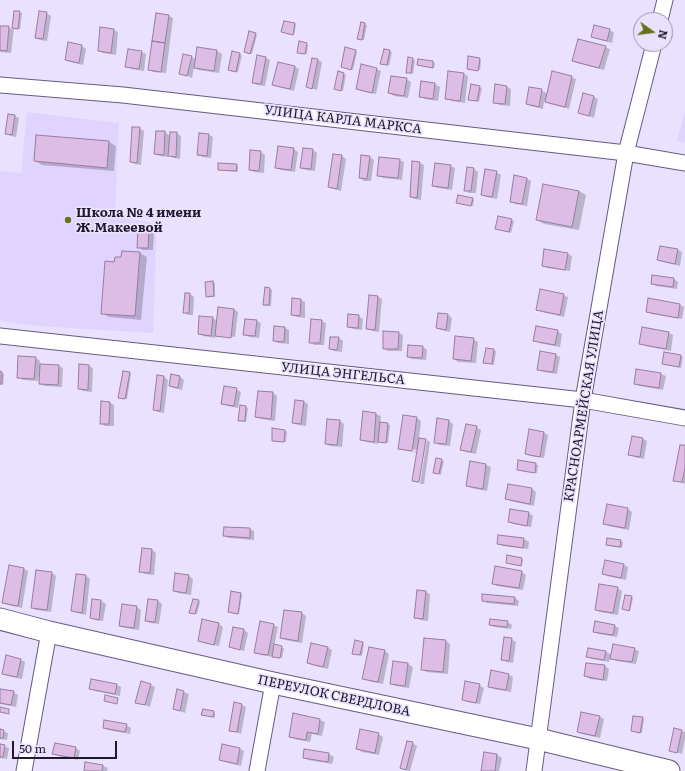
<!DOCTYPE html>
<meta charset="utf-8">
<style>
body{margin:0}
#map{position:relative;width:685px;height:771px;overflow:hidden;background:#e9e1fe;font-family:Literata,serif}
canvas{display:block}
.north{position:absolute;left:633px;top:12px;width:40px;height:40px;box-sizing:border-box;background:#e9e1fe;border:1px solid #9891aa;border-radius:50%;rotate:104deg;font-size:11px;font-weight:700;line-height:16px;text-align:center;color:#1f1a2b}
.north::after{content:'';display:block;margin:auto;width:14px;height:18px;background:#64721d;clip-path:polygon(50% 0,100% 100%,50% 72%,0 100%)}
.scale{position:absolute;left:12px;top:741px;width:105px;height:18px;box-sizing:border-box;border:2px solid #1f1a2b;border-top:0;padding-left:5px;font-size:12px;line-height:14px;white-space:nowrap;color:#1f1a2b;-webkit-text-stroke:3px #e9e1fe;paint-order:stroke}
</style>
<div id="map">
<canvas width="685" height="771"></canvas>
<div class="north">N</div>
<div class="scale">50 m</div>
</div>
<script>
const c = document.querySelector('canvas').getContext('2d');
c.lineJoin = 'round';
function paint(path, color) { c.fillStyle = color; c.fill(path, 'evenodd'); }
const shape = rows => new Path2D(rows.map(r => 'M' + r).join(''));
function strokePath(path, color, width, dash) { c.strokeStyle = color; c.lineWidth = width; c.lineCap = dash ? 'butt' : 'round'; c.setLineDash(dash || []); c.stroke(path); }
function drawText(font, color, halo, rows, align = 'center') {
  c.font = font + ' Literata,serif'; c.lineWidth = 3.5; c.setLineDash([]); c.textBaseline = 'middle'; c.strokeStyle = halo; c.fillStyle = color; for (const [text, x, y, turn = 0] of rows) {
    c.save(); c.translate(x, y); c.rotate((+turn || 0) * Math.PI / 180); c.textAlign = isNaN(turn) ? turn : align; if (halo) c.strokeText(text, 0, 0); c.fillText(text, 0, 0); c.restore();
  }
}
paint(shape([
 [685,110,685,143,677,141],
 [27,112,119,123,115,216,157,224,153,333,38,326,0,321,0,171,21,173]
]), '#e0d4ff');
paint(shape([
 [15,12,22,13,20,29,14,28,11,53,0,52,0,27,9,27,13,30],
 [46,13,51,16,47,41,40,40,36,38],
 [169,16,173,18,166,73,153,72,149,69],
 [361,23,367,25,364,40,360,39],
 [295,24,296,25,294,35,284,33],
 [595,26,610,30,614,33,612,43,597,39,592,37],
 [114,30,118,32,116,55,103,53,99,51],
 [255,34,257,35,252,54,247,53],
 [306,44,308,45,307,54,299,52],
 [82,46,86,49,83,65,70,62,66,60],
 [605,47,610,49,604,70,577,63,573,61],
 [198,48,217,51,222,54,219,73,199,70,194,67,192,78,180,73,191,57,196,59],
 [384,50,392,52,389,66,382,63],
 [355,51,357,52,353,70,342,67],
 [141,52,146,54,144,71,131,69,126,66],
 [233,53,242,55,238,72,231,71],
 [258,56,266,58,270,60,265,86,257,85,253,82],
 [409,58,415,60,413,74,407,72],
 [479,59,481,60,480,70,468,68],
 [318,60,322,62,317,90,307,87],
 [419,60,433,62,435,63,434,68,420,66,419,65],
 [295,67,299,69,294,91,278,87,273,85],
 [376,69,381,71,376,94,361,91,357,89],
 [339,72,346,75,343,91,335,89],
 [464,74,468,76,465,103,451,101,446,98],
 [571,77,576,79,569,109,550,104,544,101,543,109,531,106,527,104,541,90,548,94],
 [406,79,411,82,408,98,394,96,389,93],
 [422,82,435,84,440,87,438,101,425,99,420,96],
 [472,85,482,88,479,102,471,100],
 [507,87,511,89,510,106,499,105,494,102],
 [594,97,598,99,594,118,579,113],
 [9,115,15,116,19,118,16,137,11,136,6,134],
 [139,128,144,131,141,165,135,164,131,162],
 [157,132,165,132,170,136,171,133,177,133,181,136,180,159,174,158,168,155,168,157,160,156,155,154],
 [209,135,213,137,211,158,203,157,198,155],
 [37,136,109,142,116,146,114,171,42,165,35,161],
 [293,149,298,152,295,172,281,170,276,168],
 [303,149,313,150,317,153,315,171,306,170,301,168],
 [261,152,265,155,264,173,254,172,250,170],
 [342,156,346,159,341,191,334,189,329,187],
 [370,157,374,160,371,181,364,181,360,178],
 [399,160,404,162,402,180,383,178,378,175],
 [419,163,424,165,421,200,415,199,411,197],
 [236,165,238,166,238,172,219,170],
 [450,166,455,168,452,190,438,188,433,186],
 [474,169,478,172,476,193,469,193,465,190],
 [496,172,501,175,497,199,486,197,482,195],
 [527,179,531,181,527,206,515,204,511,201],
 [579,191,586,195,579,230,544,224,537,220],
 [472,199,474,200,473,206,459,204],
 [498,217,514,221,511,233,498,229],
 [139,229,149,229,154,232,153,250,143,250,138,247],
 [678,250,682,252,680,266,663,262,658,260],
 [140,253,147,257,141,320,109,317,102,313,122,258],
 [568,254,572,256,570,271,547,268,543,266],
 [674,279,678,282,677,289,656,286,652,283],
 [213,282,215,283,215,297,209,297,207,296],
 [270,289,272,290,271,306,266,306,264,305],
 [190,294,194,297,193,315,188,315,184,312],
 [563,295,568,297,564,317,542,312,537,310],
 [378,297,382,299,379,332,372,331,367,328],
 [301,300,305,302,305,318,297,317,292,315],
 [680,305,684,307,682,319,651,314,647,311],
 [234,309,238,312,235,337,219,335,219,337,215,335,215,338,203,336,199,334,212,318,218,321],
 [439,314,448,315,452,318,450,332,441,330,437,328],
 [358,316,363,319,362,330,353,329,348,327],
 [257,321,261,323,259,338,249,337,245,334],
 [321,321,326,323,324,345,314,345,310,342],
 [285,328,289,330,289,344,278,343,274,341],
 [643,328,669,333,673,335,671,351,645,346,640,343],
 [557,331,562,334,560,347,539,343,534,340],
 [398,333,403,335,402,351,388,351,384,348],
 [339,338,343,341,342,352,334,351,330,349],
 [473,339,478,342,476,363,458,362,454,359],
 [423,347,427,350,426,360,412,359,408,357],
 [486,349,496,351,494,365,484,363],
 [556,355,560,357,557,374,543,372,538,369],
 [681,356,683,357,681,368,663,364],
 [35,358,40,361,39,365,58,366,63,368,62,387,45,386,40,384,41,375,39,375,38,381,23,380,18,377],
 [89,366,93,368,92,392,83,391,79,389],
 [637,370,661,374,666,376,663,390,639,386,635,383],
 [0,372,4,374,3,385,0,384],
 [129,373,131,374,127,399,121,398],
 [164,377,168,380,164,413,158,412,154,410],
 [180,377,184,380,182,390,174,388,170,386],
 [236,389,241,392,238,408,227,406,223,403],
 [259,392,273,393,277,396,275,421,261,419,256,417],
 [304,402,308,404,306,426,298,425,293,423],
 [110,403,114,405,114,426,105,426,101,423],
 [246,407,248,408,246,422,241,421,239,420],
 [364,412,376,414,381,416,380,423,390,425,388,443,378,441,378,444,366,442,361,440],
 [417,418,421,421,419,439,426,440,425,440,418,483,414,481,418,453,403,450,417,452,417,450,403,448,403,450,399,448],
 [438,420,449,421,453,424,450,446,439,445,435,442],
 [340,421,344,424,342,447,330,446,326,444],
 [476,427,481,430,476,454,466,452,462,449],
 [285,430,287,432,286,442,273,440],
 [544,433,548,435,544,458,530,456,526,454],
 [643,439,647,441,644,459,634,457,629,454],
 [427,440,430,442,424,484,420,484],
 [685,446,685,484,674,480],
 [437,459,444,461,441,475,434,472],
 [519,461,538,465,537,473,520,470],
 [471,463,486,465,491,467,487,491,471,488,467,486],
 [509,485,532,489,536,492,534,506,510,501,506,498],
 [607,505,628,509,632,512,629,530,608,526,604,523],
 [511,510,529,513,533,516,531,527,513,524,509,522],
 [225,528,250,529,254,531,254,540,229,538,224,536],
 [499,536,524,539,529,542,528,549,502,546,498,543],
 [608,539,621,541,623,542,622,548,609,546,607,545],
 [143,549,152,550,156,553,154,575,145,574,141,572],
 [522,559,523,560,522,566,507,563],
 [605,561,624,565,628,567,626,580,607,576,603,573],
 [24,569,28,571,22,608,8,605,3,603],
 [37,571,52,573,56,576,51,612,36,610,32,607],
 [522,572,526,575,523,590,497,586,493,583],
 [77,575,86,576,90,579,86,615,77,613,72,611],
 [189,576,193,579,191,595,178,593,174,591],
 [617,588,622,591,618,615,600,612,596,610],
 [418,591,426,592,430,594,428,621,420,620,415,617],
 [240,594,242,595,239,614,231,613,229,612],
 [631,597,633,598,630,611,623,609],
 [515,598,519,601,518,606,487,603,483,600],
 [93,600,101,601,106,604,103,621,95,620,91,618],
 [158,601,162,604,159,624,150,623,146,621],
 [198,601,200,602,197,614,192,613],
 [137,607,141,610,139,630,125,628,120,626],
 [302,613,306,616,302,643,285,640,281,638],
 [203,621,219,624,223,627,219,646,203,643,199,640],
 [507,622,512,625,511,629,494,627,490,625],
 [273,625,278,627,274,646,284,648,282,658,260,655,256,652],
 [614,626,619,628,617,637,598,634,594,631],
 [234,628,244,630,248,633,244,651,230,647],
 [511,639,516,642,513,663,507,662,502,660],
 [446,641,450,644,448,674,426,672,422,669],
 [362,643,364,644,362,656,355,654],
 [327,647,332,650,328,669,312,665,308,663],
 [634,649,639,651,636,664,616,661,610,657,609,662,592,659,587,657,606,652,612,655],
 [385,651,389,654,383,684,368,681,363,678],
 [6,657,21,660,25,662,22,679,7,676,3,673],
 [394,662,408,664,413,667,409,688,395,686,391,683],
 [587,664,605,666,609,669,607,681,590,679,585,676],
 [491,671,509,675,513,677,511,692,493,689,489,686],
 [117,685,121,687,120,696,95,691,91,688],
 [150,685,155,687,150,707,137,702],
 [479,685,484,688,480,704,467,702,463,699],
 [0,690,13,692,18,695,16,707,0,704],
 [178,690,189,694,185,713,174,709],
 [242,705,246,707,241,734,230,730],
 [214,712,215,713,215,718,202,715],
 [294,715,320,720,325,722,322,736,312,734,310,742,294,739,290,736],
 [600,717,604,719,600,738,582,734,578,732],
 [643,718,644,719,642,733,632,731],
 [126,725,131,728,130,734,108,730,104,727],
 [0,730,8,733,7,740,0,739],
 [682,731,685,732,685,739,682,754,670,750],
 [378,734,383,737,379,755,362,752,357,749],
 [412,743,417,746,410,771,409,771,401,768],
 [0,745,9,748,7,759,0,758],
 [76,748,80,751,78,760,58,756,53,753],
 [240,749,244,751,241,766,225,762,220,760],
 [305,750,329,754,334,757,332,764,308,760,304,757],
 [485,753,497,755,502,758,499,771,482,771],
 [86,763,103,766,108,768,107,771,86,771]
]), '#0003');
const building = shape([
 [14,11,20,11,18,29,12,28,14,11],
 [39,11,47,12,43,39,35,38,39,11],
 [156,13,169,15,165,43,152,41,156,13],
 [284,21,295,23,293,35,281,32,284,21],
 [361,22,365,23,362,40,357,39,361,22],
 [594,25,610,29,607,41,591,37,594,25],
 [0,26,9,26,7,51,0,50,0,26],
 [100,27,114,29,111,53,98,51,100,27],
 [249,31,256,33,250,54,244,52,249,31],
 [578,39,606,46,599,68,572,61,578,39],
 [152,41,165,43,161,72,148,70,152,41],
 [299,41,307,43,305,54,297,53,299,41],
 [68,42,82,45,79,63,65,60,68,42],
 [197,47,217,50,214,71,194,68,197,47],
 [345,47,356,50,351,70,341,67,345,47],
 [128,49,142,51,139,69,125,67,128,49],
 [384,49,390,50,387,65,380,64,384,49],
 [232,51,240,53,236,72,228,70,232,51],
 [183,54,192,56,187,76,179,74,183,54],
 [257,55,266,57,261,84,252,83,257,55],
 [468,56,480,58,478,71,467,69,468,56],
 [408,57,413,58,411,73,406,73,408,57],
 [312,58,318,59,312,89,306,87,312,58],
 [418,59,433,61,433,68,417,65,418,59],
 [278,62,295,66,290,89,272,85,278,62],
 [361,64,377,68,372,93,356,89,361,64],
 [338,71,344,73,341,91,334,89,338,71],
 [448,71,464,73,460,101,445,99,448,71],
 [552,71,572,76,565,107,545,102,552,71],
 [391,76,407,78,404,96,388,93,391,76],
 [421,81,435,83,433,99,419,97,421,81],
 [471,84,480,86,477,101,468,100,471,84],
 [495,84,507,86,505,104,493,103,495,84],
 [529,87,542,89,539,107,526,104,529,87],
 [583,93,594,96,589,116,578,113,583,93],
 [8,114,15,115,12,135,5,134,8,114],
 [132,127,140,127,137,163,130,162,132,127],
 [156,131,165,131,164,155,154,154,156,131],
 [170,132,177,132,176,157,168,156,170,132],
 [199,133,209,134,207,156,197,155,199,133],
 [36,135,109,141,107,168,34,161,36,135],
 [278,146,294,148,291,170,275,168,278,146],
 [303,148,313,149,311,169,300,168,303,148],
 [250,150,261,151,259,171,249,170,250,150],
 [333,154,342,155,337,189,328,187,333,154],
 [361,155,370,156,367,179,359,178,361,155],
 [379,157,400,159,398,178,377,176,379,157],
 [412,161,420,162,417,198,410,197,412,161],
 [218,163,237,164,236,171,218,170,218,163],
 [435,163,451,165,448,188,432,186,435,163],
 [467,167,474,168,471,191,464,191,467,167],
 [485,169,497,171,492,197,481,195,485,169],
 [514,175,527,178,522,204,510,202,514,175],
 [543,184,579,191,572,227,536,220,543,184],
 [458,195,473,198,471,206,456,203,458,195],
 [498,216,512,219,509,232,495,229,498,216],
 [138,228,149,228,148,248,137,248,138,228],
 [660,246,678,249,675,264,657,260,660,246],
 [544,249,568,253,565,270,542,266,544,249],
 [122,251,140,252,135,316,101,314,105,261,114,262,115,257,121,257,122,251],
 [652,275,674,278,673,287,651,284,652,275],
 [213,281,214,296,206,297,205,282,213,281],
 [265,287,270,288,269,305,263,305,265,287],
 [540,289,564,294,560,315,536,310,540,289],
 [185,293,190,293,189,313,183,313,185,293],
 [369,295,378,296,375,330,366,329,369,295],
 [292,298,301,299,300,316,291,315,292,298],
 [648,298,680,304,678,318,646,312,648,298],
 [218,307,234,309,231,338,215,336,218,307],
 [438,313,448,314,446,330,436,328,438,313],
 [348,314,359,315,358,328,347,327,348,314],
 [199,316,213,317,211,336,198,334,199,316],
 [245,319,257,320,255,336,243,335,245,319],
 [311,319,322,320,320,343,309,343,311,319],
 [274,326,285,327,284,342,273,341,274,326],
 [536,326,558,330,555,345,533,341,536,326],
 [642,327,669,332,666,349,639,344,642,327],
 [383,331,399,332,398,349,383,349,383,331],
 [455,336,474,338,471,361,453,359,455,336],
 [330,337,339,337,337,350,329,349,330,337],
 [408,345,423,346,422,358,407,357,408,345],
 [486,348,494,349,492,364,483,363,486,348],
 [540,351,556,354,553,372,537,370,540,351],
 [664,352,681,355,679,367,662,364,664,352],
 [18,356,36,357,34,379,17,378,18,356],
 [40,364,59,365,58,385,39,384,40,364],
 [79,364,89,365,88,390,78,389,79,364],
 [636,369,661,373,659,388,634,384,636,369],
 [0,371,2,372,2,384,0,384,0,371],
 [123,371,130,372,125,399,118,398,123,371],
 [171,374,180,376,178,388,169,386,171,374],
 [157,375,164,376,160,411,153,410,157,375],
 [224,386,237,388,234,406,221,404,224,386],
 [258,391,273,392,271,419,255,417,258,391],
 [295,400,304,401,301,424,292,423,295,400],
 [101,401,110,402,109,424,100,424,101,401],
 [240,405,246,406,245,421,238,421,240,405],
 [363,411,376,413,374,442,360,440,363,411],
 [403,415,417,417,412,451,398,449,403,415],
 [437,418,449,420,446,444,434,443,437,418],
 [327,419,340,420,337,445,325,444,327,419],
 [380,422,388,423,386,443,378,442,380,422],
 [466,424,477,426,471,452,460,450,466,424],
 [272,428,285,430,284,442,272,441,272,428],
 [529,429,544,432,540,457,525,454,529,429],
 [632,436,643,438,640,457,628,455,632,436],
 [419,438,426,439,419,482,412,481,419,438],
 [680,445,685,445,685,468,682,482,673,481,680,445],
 [436,458,442,459,439,474,433,473,436,458],
 [518,460,536,463,535,473,517,470,518,460],
 [470,461,486,464,483,489,466,486,470,461],
 [508,484,532,488,530,504,505,499,508,484],
 [607,504,628,508,625,528,603,524,607,504],
 [510,509,529,512,527,526,508,522,510,509],
 [224,527,250,528,250,538,223,536,224,527],
 [498,535,524,538,523,548,497,544,498,535],
 [607,538,621,540,620,547,606,545,607,538],
 [142,548,152,549,150,573,139,572,142,548],
 [507,555,522,558,521,566,506,563,507,555],
 [605,560,624,564,621,578,602,574,605,560],
 [9,565,24,568,18,606,2,603,9,565],
 [495,566,522,571,519,588,492,584,495,566],
 [36,570,52,572,47,610,31,608,36,570],
 [175,573,189,575,186,593,173,591,175,573],
 [76,574,86,575,82,613,71,611,76,574],
 [599,584,618,587,613,613,595,610,599,584],
 [417,590,426,591,423,619,414,618,417,590],
 [231,591,241,593,238,614,228,612,231,591],
 [482,594,515,597,514,604,482,601,482,594],
 [625,595,632,596,629,611,622,609,625,595],
 [92,599,101,600,99,620,90,618,92,599],
 [148,599,158,600,155,622,145,621,148,599],
 [193,599,199,600,195,614,189,613,193,599],
 [122,604,137,606,134,628,119,626,122,604],
 [284,610,302,612,298,641,280,638,284,610],
 [202,619,219,623,214,645,198,641,202,619],
 [490,619,508,621,507,627,489,625,490,619],
 [260,621,274,624,268,655,254,653,260,621],
 [595,621,615,625,613,635,593,632,595,621],
 [233,627,244,629,240,650,229,647,233,627],
 [504,637,512,638,509,661,501,660,504,637],
 [424,638,446,640,443,672,421,670,424,638],
 [355,640,363,642,360,655,352,654,355,640],
 [311,643,328,647,323,667,307,663,311,643],
 [274,644,282,646,280,658,272,657,274,644],
 [613,644,635,648,632,662,610,659,613,644],
 [369,647,385,650,378,682,362,679,369,647],
 [588,648,606,651,604,660,586,657,588,648],
 [6,655,21,659,17,677,2,674,6,655],
 [393,661,408,663,405,686,390,684,393,661],
 [586,663,605,665,603,680,584,676,586,663],
 [491,670,509,674,506,690,488,687,491,670],
 [91,679,117,684,115,694,89,689,91,679],
 [141,681,151,684,145,705,135,703,141,681],
 [465,681,480,684,476,703,462,700,465,681],
 [0,689,14,691,11,705,0,703,0,689],
 [177,689,184,691,180,711,173,709,177,689],
 [105,695,118,698,117,704,104,701,105,695],
 [234,702,242,704,237,732,229,731,234,702],
 [0,707,9,709,9,714,0,712,0,707],
 [203,709,214,711,213,717,201,715,203,709],
 [581,712,600,716,595,736,577,732,581,712],
 [293,713,320,719,318,734,307,732,306,740,289,737,293,713],
 [633,716,643,717,640,733,631,731,633,716],
 [104,720,127,724,125,732,103,728,104,720],
 [674,728,682,730,677,753,669,751,674,728],
 [0,729,4,730,3,738,0,738,0,729],
 [360,729,379,733,375,753,356,749,360,729],
 [407,741,413,742,406,770,400,768,407,741],
 [55,743,76,747,74,758,52,754,55,743],
 [0,744,5,745,3,757,0,757,0,744],
 [222,744,240,748,237,764,219,760,222,744],
 [304,749,329,753,328,762,303,758,304,749],
 [484,752,497,754,495,771,481,771,484,752],
 [85,762,103,765,102,771,84,771,85,762]
]);
paint(building, '#ddbde6');
strokePath(building, '#9a7ca3', 1);
const street = shape([
 [660,20,665,0],
 [0,85,123,95,626,153,685,163],
 [0,336,583,400,685,418],
 [24,771,49,632],
 [257,771,273,683],
 [534,771,583,400,626,153,654,44]
]);
const secondary = shape([
 [0,619,49,632,273,683,538,739,669,771]
]);
strokePath(street, '#675a83', 17);
strokePath(secondary, '#675a83', 23);
strokePath(street, '#fff', 15);
strokePath(secondary, '#fff', 21);
for (const [x, y, r, color] of [
 [68,220,4,"#64721d"]
]) { const dot = new Path2D(); dot.arc(x, y, r, 0, 2 * Math.PI); c.fillStyle = color; c.fill(dot); strokePath(dot, '#e9e1fe', 1.5); }
drawText('13px', '#1f1a2b', '#e9e1fe', [
 ["УЛИЦА КАРЛА МАРКСА",343,120,7],
 ["УЛИЦА ЭНГЕЛЬСА",343,374,6],
 ["КРАСНОАРМЕЙСКАЯ УЛИЦА",584,406,-81],
 ["ПЕРЕУЛОК СВЕРДЛОВА",334,696,12]
]);
drawText('bold 13px', '#1f1a2b', '#e9e1fe', [
 ["Школа № 4 имени",76,213],
 ["Ж.Макеевой",76,228]
], 'left');
</script>
